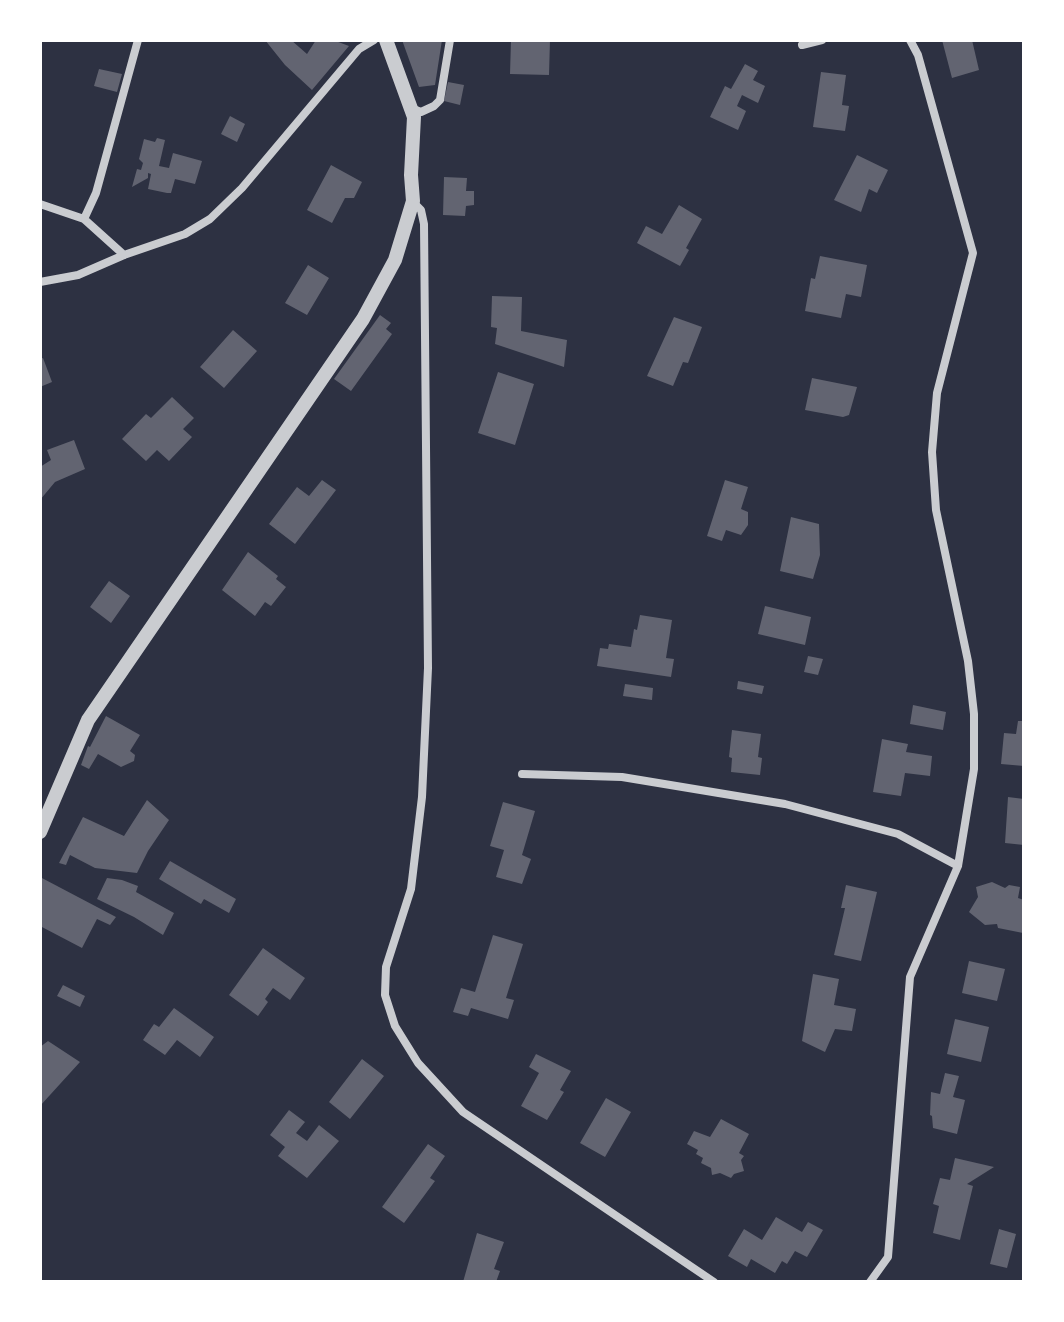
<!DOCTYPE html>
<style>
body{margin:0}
#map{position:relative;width:1064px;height:1322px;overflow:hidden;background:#2d3142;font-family:Cabin,sans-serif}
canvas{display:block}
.frame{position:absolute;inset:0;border:42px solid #fff;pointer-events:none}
</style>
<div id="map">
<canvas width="1064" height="1322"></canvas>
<div class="frame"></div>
</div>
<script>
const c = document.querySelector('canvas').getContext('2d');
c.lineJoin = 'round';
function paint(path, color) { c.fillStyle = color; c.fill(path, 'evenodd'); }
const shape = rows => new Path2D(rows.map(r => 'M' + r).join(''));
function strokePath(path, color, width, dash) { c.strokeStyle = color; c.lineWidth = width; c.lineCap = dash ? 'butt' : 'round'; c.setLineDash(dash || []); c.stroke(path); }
paint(shape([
 [265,40,291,40,307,54,316,40,333,40,349,46,312,90,285,65],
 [402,40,442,40,435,85,419,87],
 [511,40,550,40,549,75,510,74],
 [942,40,972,40,979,70,952,78],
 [745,64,758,71,753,80,765,86,758,103,742,95,737,106,746,111,738,130,710,117,725,86,731,89],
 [99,69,122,74,117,92,94,86],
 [821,72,846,75,842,105,849,106,845,131,813,127],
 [448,82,464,85,460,105,444,101],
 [230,116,245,124,237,142,221,134],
 [157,138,165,140,159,166,169,168,173,153,202,161,195,184,175,179,171,193,167,193,148,189,151,174,148,173,148,178,132,187,137,169,141,170,143,163,139,159,144,139,155,142],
 [857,155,888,170,877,193,869,189,861,212,834,200],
 [331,165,362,182,354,198,345,198,332,223,307,210],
 [444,177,467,178,466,191,474,191,474,205,466,206,465,216,443,215],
 [679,205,702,219,686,248,689,250,680,266,637,243,646,226,662,234],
 [820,256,867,265,861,297,846,294,841,318,805,311,811,278,815,279],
 [308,265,329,278,307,315,285,303],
 [492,296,522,297,521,331,567,340,564,367,495,344,497,328,491,327],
 [380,315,391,323,386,329,392,334,351,391,334,379],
 [674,317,702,327,688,363,683,362,673,386,647,376],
 [233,330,257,351,224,388,200,367],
 [43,358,52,382,40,387,40,359],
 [498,372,534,384,515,445,478,433],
 [812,378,857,387,849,415,843,417,805,410],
 [172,397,194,418,183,429,192,437,169,461,157,450,146,461,122,439,146,414,151,418],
 [74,440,85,469,55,482,40,500,40,467,51,460,47,450],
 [322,480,336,490,295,544,269,524,297,487,309,496],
 [725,480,748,487,741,509,748,512,748,525,741,535,726,530,722,541,707,536],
 [791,517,819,524,820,555,813,579,780,571],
 [248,552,278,576,276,579,286,587,271,606,265,602,255,616,222,590],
 [109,581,130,596,111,623,90,607],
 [765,606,811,617,805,645,758,634],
 [640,615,672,620,666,658,674,659,671,677,597,666,600,648,608,649,609,644,631,647,634,629,637,630],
 [808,656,823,659,818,675,804,672],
 [738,681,764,686,762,694,737,689],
 [625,684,653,688,652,700,623,696],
 [913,705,946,712,943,730,910,724],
 [106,716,140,735,130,751,135,755,134,761,121,767,98,754,89,769,81,765,88,746,90,747],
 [1018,721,1024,721,1024,766,1001,764,1004,733,1016,734],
 [732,730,761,734,758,757,762,758,760,775,731,772,732,758,729,757],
 [882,739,908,744,906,752,932,756,930,776,905,773,901,796,873,792],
 [1008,797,1024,799,1024,845,1005,843],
 [147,800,169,820,148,851,137,873,95,868,70,855,66,865,59,863,83,817,124,836],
 [503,802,535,811,522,855,531,859,522,884,496,877,504,850,490,846],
 [170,861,236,899,229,913,204,899,201,904,159,879],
 [40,877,116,917,110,925,97,919,82,948,40,926],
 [107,878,122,880,138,886,136,892,174,913,163,935,134,917,97,899],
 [992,882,1005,888,1009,885,1020,887,1018,898,1024,900,1023,933,998,928,997,924,985,925,969,912,978,897,976,887],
 [846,885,877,892,861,961,834,955,845,908,841,908],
 [493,935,523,944,506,998,514,1000,508,1019,471,1008,468,1016,453,1012,461,988,475,992],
 [263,948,305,978,290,1000,273,988,265,999,268,1002,258,1016,229,995],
 [969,961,1005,969,997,1001,962,993],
 [813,974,839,979,834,1005,856,1009,852,1031,835,1029,825,1052,802,1041],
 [63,985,85,996,80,1007,57,996],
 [174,1008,214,1037,200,1057,177,1040,165,1055,143,1040,154,1024,159,1027],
 [955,1019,989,1027,981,1062,947,1054],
 [48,1041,80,1062,40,1106,40,1047],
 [536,1054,571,1071,560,1090,564,1092,547,1120,521,1106,539,1073,529,1067],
 [362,1059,384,1076,350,1119,329,1102],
 [945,1073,959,1076,953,1097,965,1100,957,1134,933,1128,932,1116,930,1115,931,1092,940,1094],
 [606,1098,631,1112,605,1157,580,1143],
 [289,1110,305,1122,296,1133,307,1141,319,1125,339,1141,307,1178,278,1156,285,1147,270,1135],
 [721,1119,749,1134,739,1153,744,1156,741,1160,744,1171,734,1174,731,1178,720,1173,712,1175,711,1168,701,1163,703,1158,696,1154,698,1150,687,1144,694,1131,710,1137],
 [428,1144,445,1156,430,1178,435,1181,404,1223,382,1207],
 [955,1158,994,1167,967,1184,973,1186,960,1240,933,1233,939,1206,933,1204,940,1178,950,1180],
 [776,1217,802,1232,808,1222,823,1230,807,1257,795,1251,787,1264,782,1261,775,1273,751,1259,747,1267,728,1256,744,1229,762,1240],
 [999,1229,1016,1234,1007,1268,990,1264],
 [477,1233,504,1242,494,1269,500,1271,496,1282,463,1282]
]), '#626471');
strokePath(shape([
 [802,45,822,40],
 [411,108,421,112,434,106,440,100,450,40],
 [413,202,421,210,424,224,428,668,422,797,411,889,386,967,385,995,395,1026,418,1063,463,1112,714,1282],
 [40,204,84,219,124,255],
 [84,219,96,193,138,40],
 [40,282,78,275,124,255,185,234,210,219,242,188,359,49,374,40],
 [522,774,622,777,785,804,898,834,958,866],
 [870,1282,888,1257,910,977,958,866,974,769,974,714,968,661,936,510,932,452,937,393,973,253,918,55,910,40]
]), '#caccd0', 8);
strokePath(shape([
 [40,832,88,720,363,319,395,260,413,201,411,175,414,117,386,40]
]), '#caccd0', 14);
</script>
